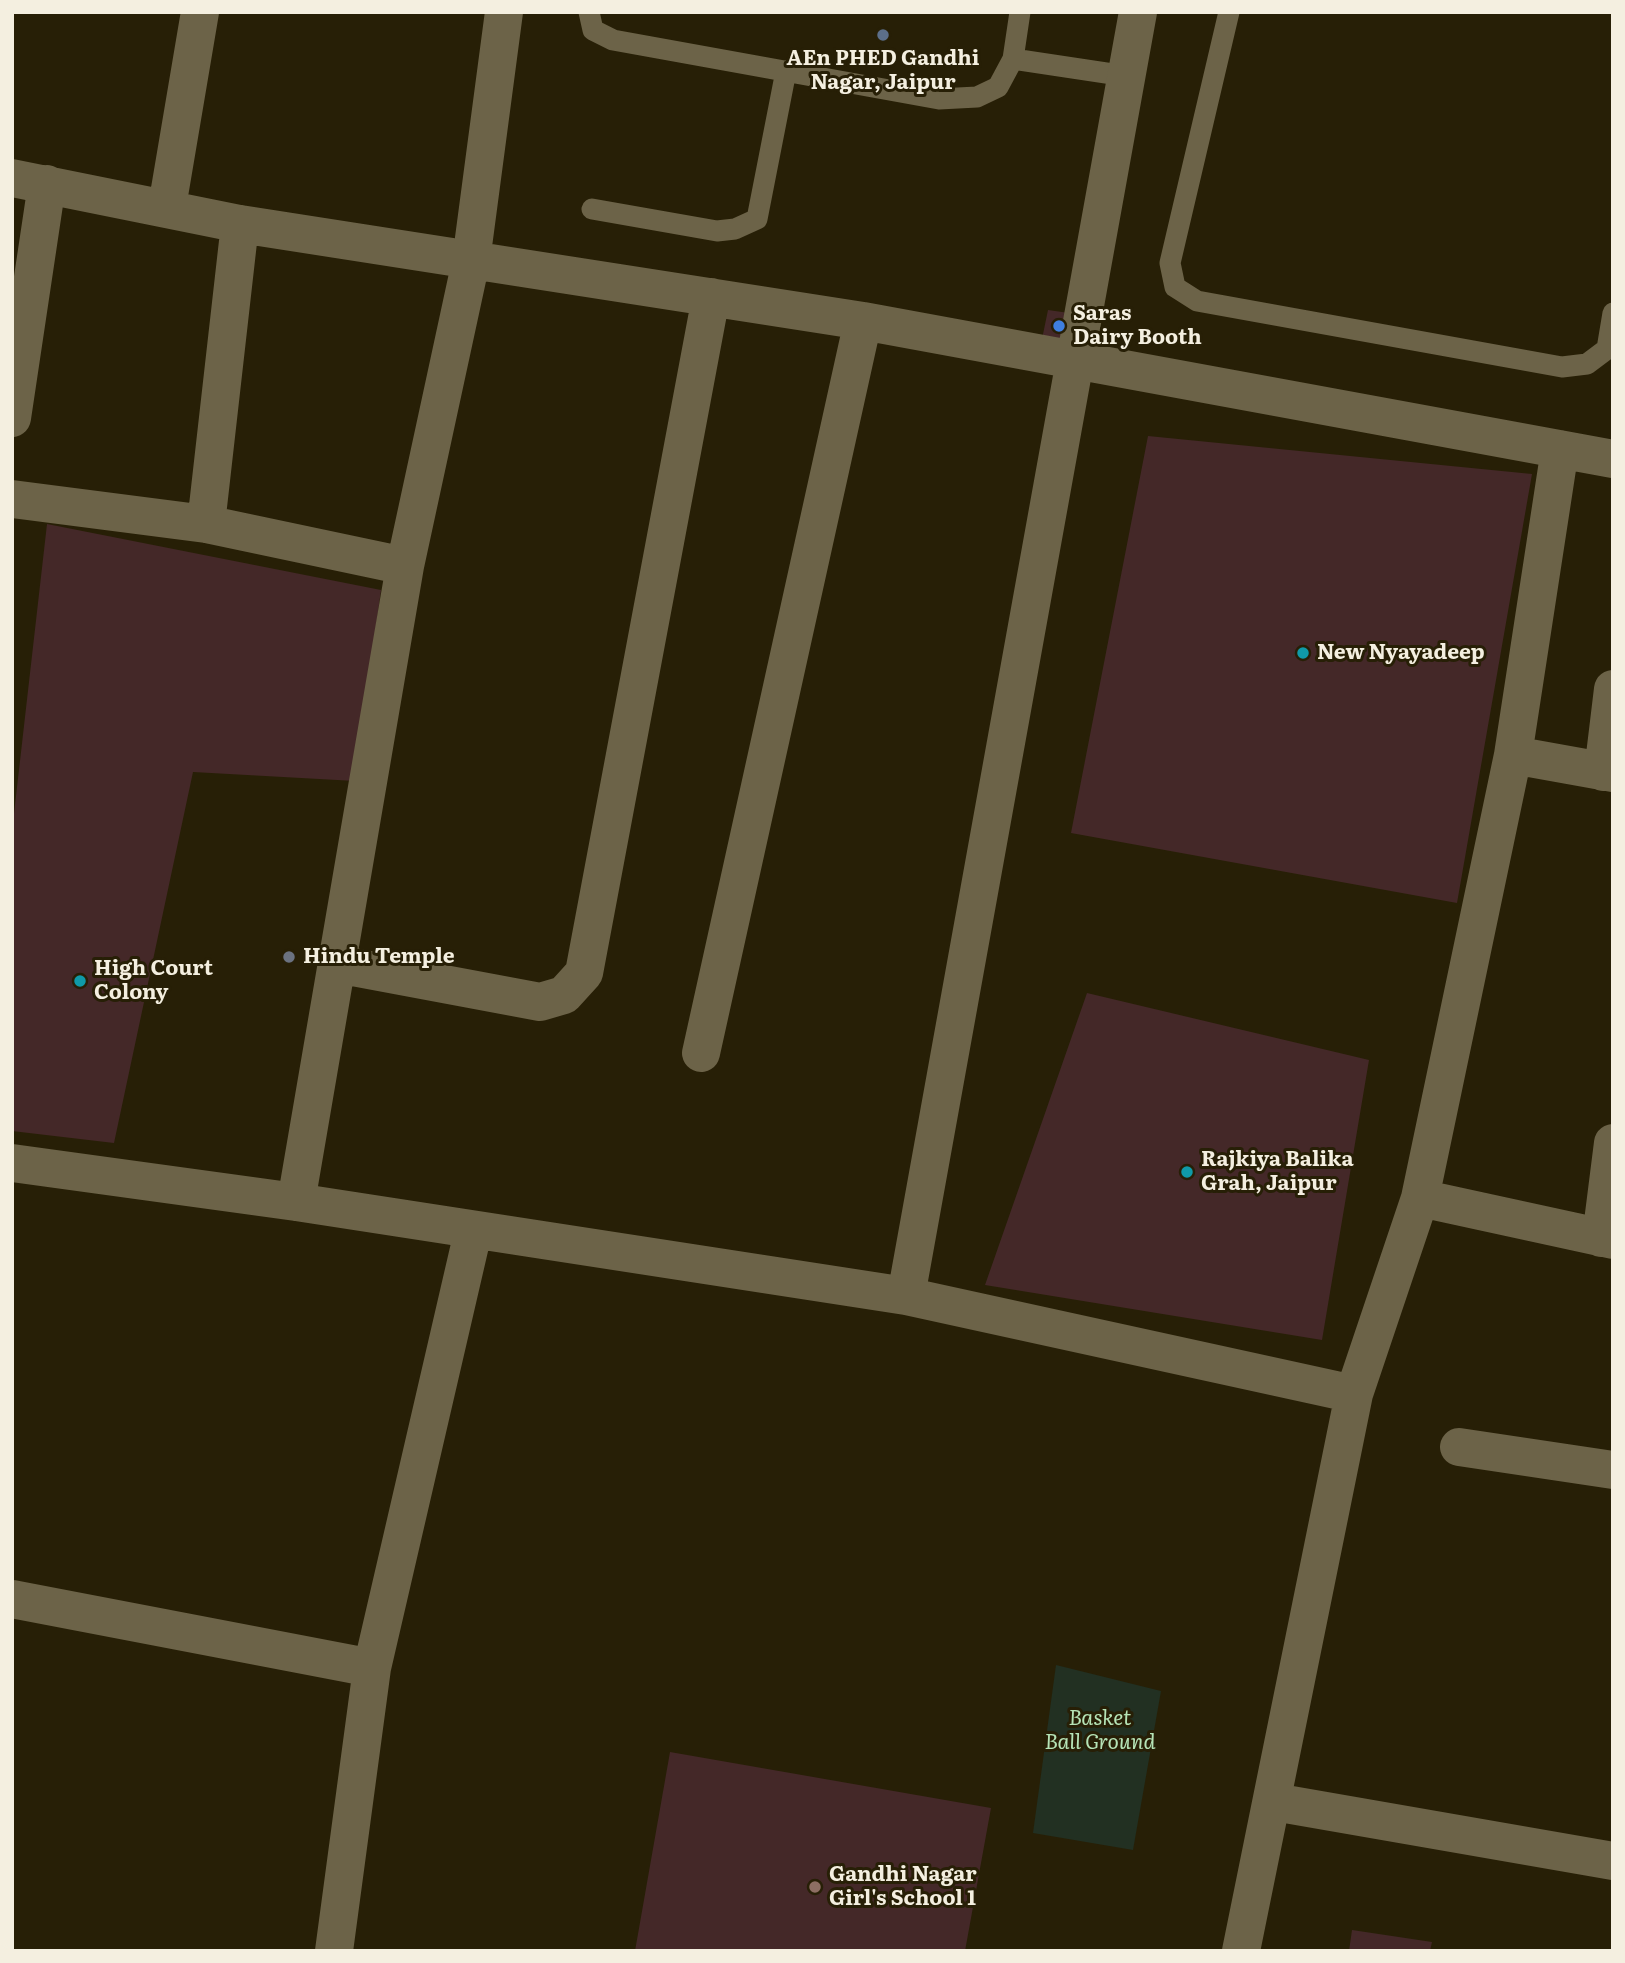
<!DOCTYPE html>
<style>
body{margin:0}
#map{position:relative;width:1625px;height:1963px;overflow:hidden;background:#271f06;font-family:Literata,serif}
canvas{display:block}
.frame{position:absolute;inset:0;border:14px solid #f4efe0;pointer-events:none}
</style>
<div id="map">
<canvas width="1625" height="1963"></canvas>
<div class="frame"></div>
</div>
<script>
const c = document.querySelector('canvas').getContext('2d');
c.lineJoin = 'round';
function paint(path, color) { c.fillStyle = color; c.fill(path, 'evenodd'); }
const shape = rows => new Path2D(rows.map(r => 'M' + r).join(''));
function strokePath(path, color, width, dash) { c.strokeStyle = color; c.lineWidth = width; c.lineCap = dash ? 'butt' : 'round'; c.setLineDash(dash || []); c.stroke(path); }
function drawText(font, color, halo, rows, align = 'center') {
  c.font = font + ' Literata,serif'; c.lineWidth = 6; c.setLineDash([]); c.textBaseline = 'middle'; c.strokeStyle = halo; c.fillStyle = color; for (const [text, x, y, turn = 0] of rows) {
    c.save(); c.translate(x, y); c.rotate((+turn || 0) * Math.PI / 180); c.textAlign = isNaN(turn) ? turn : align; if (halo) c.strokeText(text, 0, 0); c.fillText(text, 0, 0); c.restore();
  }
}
paint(shape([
 [1056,1665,1161,1691,1133,1850,1033,1833]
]), '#223022');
paint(shape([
 [1048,310,1076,314,1069,350,1042,339],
 [1148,436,1532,474,1457,903,1071,833],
 [47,524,381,590,355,781,193,772,114,1143,12,1131,12,831],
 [1087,993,1369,1060,1322,1340,985,1285],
 [670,1752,991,1808,965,1951,635,1951],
 [1352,1930,1432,1942,1430,1951,1349,1951]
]), '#442828');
strokePath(shape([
 [589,12,593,30,613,40,939,99,977,97,998,87,1013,59,1020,12],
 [1229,12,1170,263,1175,287,1197,301,1562,367,1587,364,1607,349,1613,313],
 [1013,59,1126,76],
 [592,209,717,231,735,229,757,219,786,71]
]), '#6c6348', 21);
strokePath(shape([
 [12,178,240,224,863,321,1613,459],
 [167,207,200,12],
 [12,418,47,184],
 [12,499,206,524,405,566],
 [206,524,240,224],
 [1513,755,1613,773],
 [1603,772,1613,689],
 [337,964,540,1002,564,995,584,973,711,297],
 [701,1053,863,321],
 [12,1163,296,1202,906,1296,1354,1394,1241,1951],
 [1420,1198,1613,1240],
 [296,1202,405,566,471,261,504,12],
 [1601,1238,1613,1143],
 [906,1296,1138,12],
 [1354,1394,1420,1198,1513,755,1560,449],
 [1459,1447,1613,1470],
 [12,1599,372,1668],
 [1274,1802,1613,1861],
 [334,1951,372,1668,473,1232]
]), '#6c6348', 38);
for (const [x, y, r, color] of [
 [883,35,7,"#5c6f8a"],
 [1059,326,7,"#3f7fe0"],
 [1303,653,7,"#0f9aa8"],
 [289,957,7,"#6b7280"],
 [80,981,7,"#0f9aa8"],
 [1187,1172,7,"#0f9aa8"],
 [815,1887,7,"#8d6e63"]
]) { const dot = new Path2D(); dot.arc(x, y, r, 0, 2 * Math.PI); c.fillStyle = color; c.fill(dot); strokePath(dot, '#271f06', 2.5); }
drawText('bold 21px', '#f4efe0', '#271f06', [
 ["AEn PHED Gandhi",883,59,"center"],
 ["Nagar, Jaipur",883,83,"center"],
 ["Saras",1073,314],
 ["Dairy Booth",1073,338],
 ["New Nyayadeep",1317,653],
 ["Hindu Temple",303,957],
 ["High Court",94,969],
 ["Colony",94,993],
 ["Rajkiya Balika",1201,1160],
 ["Grah, Jaipur",1201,1184],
 ["Gandhi Nagar",829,1875],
 ["Girl's School 1",829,1899]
], 'left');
drawText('italic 21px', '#b6e4b7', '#271f06', [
 ["Basket",1100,1719],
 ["Ball Ground",1100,1743]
]);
</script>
